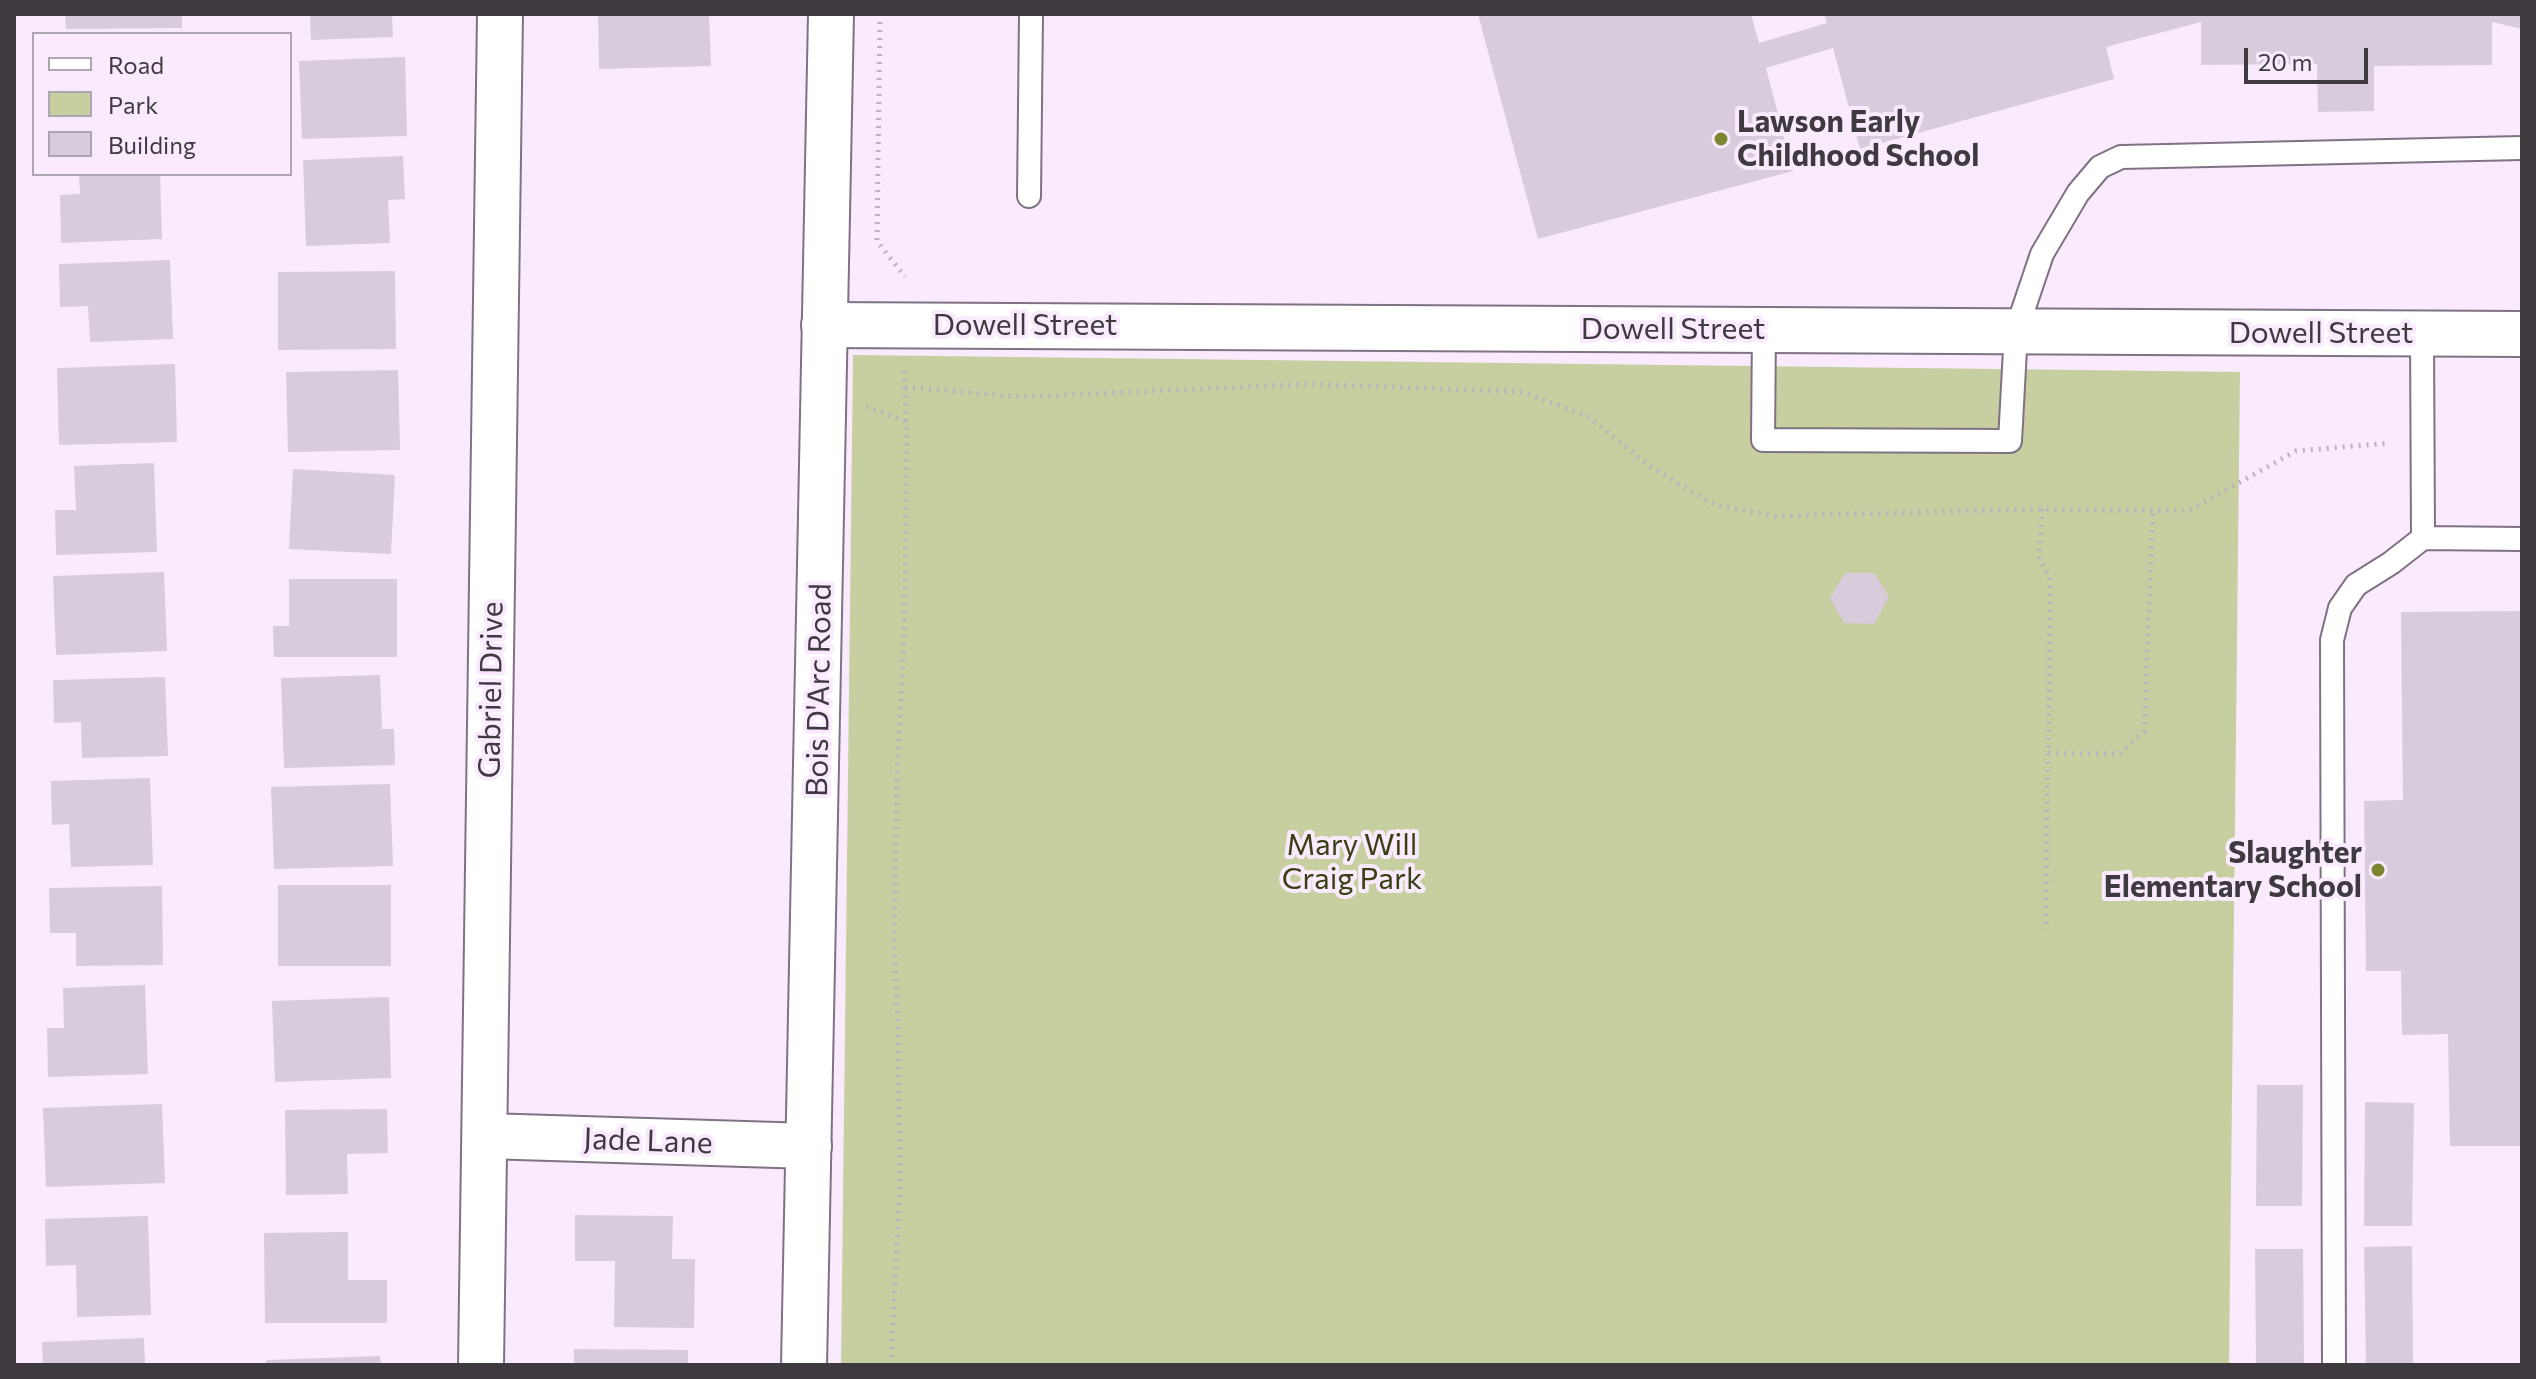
<!DOCTYPE html>
<style>
body{margin:0}
#map{position:relative;width:2536px;height:1379px;overflow:hidden;background:#f9ebfd;font-family:Commissioner,sans-serif}
canvas{display:block}
.frame{position:absolute;inset:0;border:16px solid #3f3a40;pointer-events:none}
.legend{position:absolute;left:32px;top:32px;width:260px;height:144px;box-sizing:border-box;background:#f9ebfd;border:2px solid #afa4b1;margin:0;padding:10px 14px;list-style:none;font-size:24px;color:#3f3a40}
.legend li{display:flex;align-items:center;gap:16px;height:40px}
.legend b{width:40px;border:2px solid #afa4b1}
.scale{position:absolute;left:2244px;top:48px;width:124px;height:36px;box-sizing:border-box;border:4px solid #3f3a40;border-top:0;padding-left:10px;font-size:24px;line-height:28px;white-space:nowrap;color:#3f3a40;-webkit-text-stroke:6px #f9ebfd;paint-order:stroke}
</style>
<div id="map">
<canvas width="2536" height="1379"></canvas>
<div class="frame"></div>
<ul class="legend">
<li><b style="height:10px;background:#fff"></b>Road</li>
<li><b style="height:22px;background:#c7ce9f"></b>Park</li>
<li><b style="height:22px;background:#d8cbdc"></b>Building</li>
</ul>
<div class="scale">20 m</div>
</div>
<script>
const c = document.querySelector('canvas').getContext('2d');
c.lineJoin = 'round';
function paint(path, color) { c.fillStyle = color; c.fill(path, 'evenodd'); }
const shape = rows => new Path2D(rows.map(r => 'M' + r).join(''));
function strokePath(path, color, width, dash) { c.strokeStyle = color; c.lineWidth = width; c.lineCap = dash ? 'butt' : 'round'; c.setLineDash(dash || []); c.stroke(path); }
function drawText(font, color, halo, rows, align = 'center') {
  c.font = font + ' Commissioner,sans-serif'; c.lineWidth = 8; c.setLineDash([]); c.textBaseline = 'middle'; c.strokeStyle = halo; c.fillStyle = color; for (const [text, x, y, turn = 0] of rows) {
    c.save(); c.translate(x, y); c.rotate((+turn || 0) * Math.PI / 180); c.textAlign = isNaN(turn) ? turn : align; if (halo) c.strokeText(text, 0, 0); c.fillText(text, 0, 0); c.restore();
  }
}
paint(shape([
 [853,355,2240,372,2229,1365,841,1365]
]), '#c7ce9f');
paint(shape([
 [65,14,182,14,182,28,66,29],
 [310,14,392,14,393,37,311,40],
 [598,14,709,14,711,66,599,69],
 [1478,14,1751,14,1759,43,1827,23,1824,14,2522,14,2522,29,2492,22,2492,65,2374,66,2374,111,2318,112,2317,64,2201,65,2201,22,2106,47,2114,79,1860,149,1833,48,1766,68,1793,171,1538,239],
 [405,57,407,136,302,139,299,61],
 [403,156,405,199,388,200,390,243,306,246,303,160],
 [79,174,160,174,162,239,61,243,60,195,80,194],
 [170,260,173,339,90,342,88,306,60,307,59,264],
 [395,271,396,349,278,350,278,272],
 [175,364,177,442,59,445,57,368],
 [398,370,400,450,288,452,286,372],
 [154,463,157,552,56,555,55,510,76,510,74,466],
 [293,469,395,475,391,554,289,549],
 [164,572,167,651,56,655,53,576],
 [1845,573,1874,573,1889,597,1874,624,1844,623,1830,598],
 [289,579,397,579,397,657,274,657,273,626,289,626],
 [2522,611,2522,1146,2450,1146,2448,1034,2402,1035,2401,971,2366,971,2364,801,2403,800,2401,612],
 [380,675,382,729,394,729,395,765,284,768,281,678],
 [165,677,168,756,82,758,81,722,54,723,53,680],
 [150,778,153,865,71,867,69,824,52,825,51,781],
 [390,784,393,866,274,869,271,787],
 [278,885,391,885,391,966,278,966],
 [162,886,163,965,76,966,76,933,50,933,49,888],
 [145,985,148,1074,48,1077,47,1028,64,1028,63,988],
 [389,997,391,1078,275,1082,272,1001],
 [2257,1085,2303,1085,2302,1206,2256,1206],
 [2365,1102,2414,1103,2412,1226,2364,1226],
 [162,1104,165,1183,46,1187,43,1108],
 [387,1109,388,1153,347,1154,348,1194,286,1195,285,1110],
 [575,1215,673,1216,672,1259,695,1259,694,1328,614,1327,615,1261,575,1261],
 [148,1216,151,1315,77,1317,76,1265,46,1266,45,1219],
 [348,1232,348,1280,387,1280,387,1323,265,1323,264,1233],
 [2412,1246,2413,1365,2366,1365,2364,1247],
 [2255,1249,2303,1249,2304,1365,2256,1365],
 [144,1338,145,1365,43,1365,42,1342],
 [574,1349,688,1350,688,1365,574,1365],
 [380,1356,381,1365,266,1365,266,1360]
]), '#d8cbdc');
const service = shape([
 [1029,196,1031,14],
 [1764,329,1763,440,2010,441,2016,331,2042,254,2078,193,2100,167,2121,157,2522,148],
 [2422,333,2423,538,2522,539],
 [2334,1365,2332,640,2340,608,2356,585,2391,563,2423,538]
]);
const minor = shape([
 [824,325,2522,334],
 [486,1136,809,1146],
 [481,1365,500,14]
]);
const tertiary = shape([
 [804,1365,831,14]
]);
strokePath(service, '#7f7282', 26);
strokePath(minor, '#7f7282', 48);
strokePath(tertiary, '#7f7282', 48);
strokePath(shape([
 [880,14,877,241,905,277],
 [905,387,1021,397,1310,384,1523,392,1589,417,1651,467,1715,505,1775,516,2042,509,2188,511,2296,451,2390,443],
 [866,407,906,421],
 [2042,509,2039,559,2050,577,2046,930],
 [2048,753,2119,754,2144,731,2153,510],
 [891,1365,900,1185,898,1022,894,944,897,779,905,616,907,434,904,368]
]), '#bcb1bf', 5, [2, 6]);
strokePath(service, '#fff', 22);
strokePath(minor, '#fff', 44);
strokePath(tertiary, '#fff', 44);
for (const [x, y, r, color] of [
 [1721,139,8,"#7c8531"],
 [2378,870,8,"#7c8531"]
]) { const dot = new Path2D(); dot.arc(x, y, r, 0, 2 * Math.PI); c.fillStyle = color; c.fill(dot); strokePath(dot, '#f9ebfd', 3); }
drawText('bold 30px', '#3f3a40', '#f9ebfd', [
 ["Lawson Early",1737,122],
 ["Childhood School",1737,156],
 ["Slaughter",2362,853,"right"],
 ["Elementary School",2362,887,"right"]
], 'left');
drawText('30px', '#3f3a40', '#f9ebfd', [
 ["Dowell Street",1025,325],
 ["Dowell Street",1673,329],
 ["Dowell Street",2321,333],
 ["Gabriel Drive",491,690,-89],
 ["Bois D'Arc Road",819,690,-89],
 ["Jade Lane",648,1141,2]
]);
drawText('30px', '#3b4014', '#f9ebfd', [
 ["Mary Will",1352,845],
 ["Craig Park",1352,879]
]);
</script>
